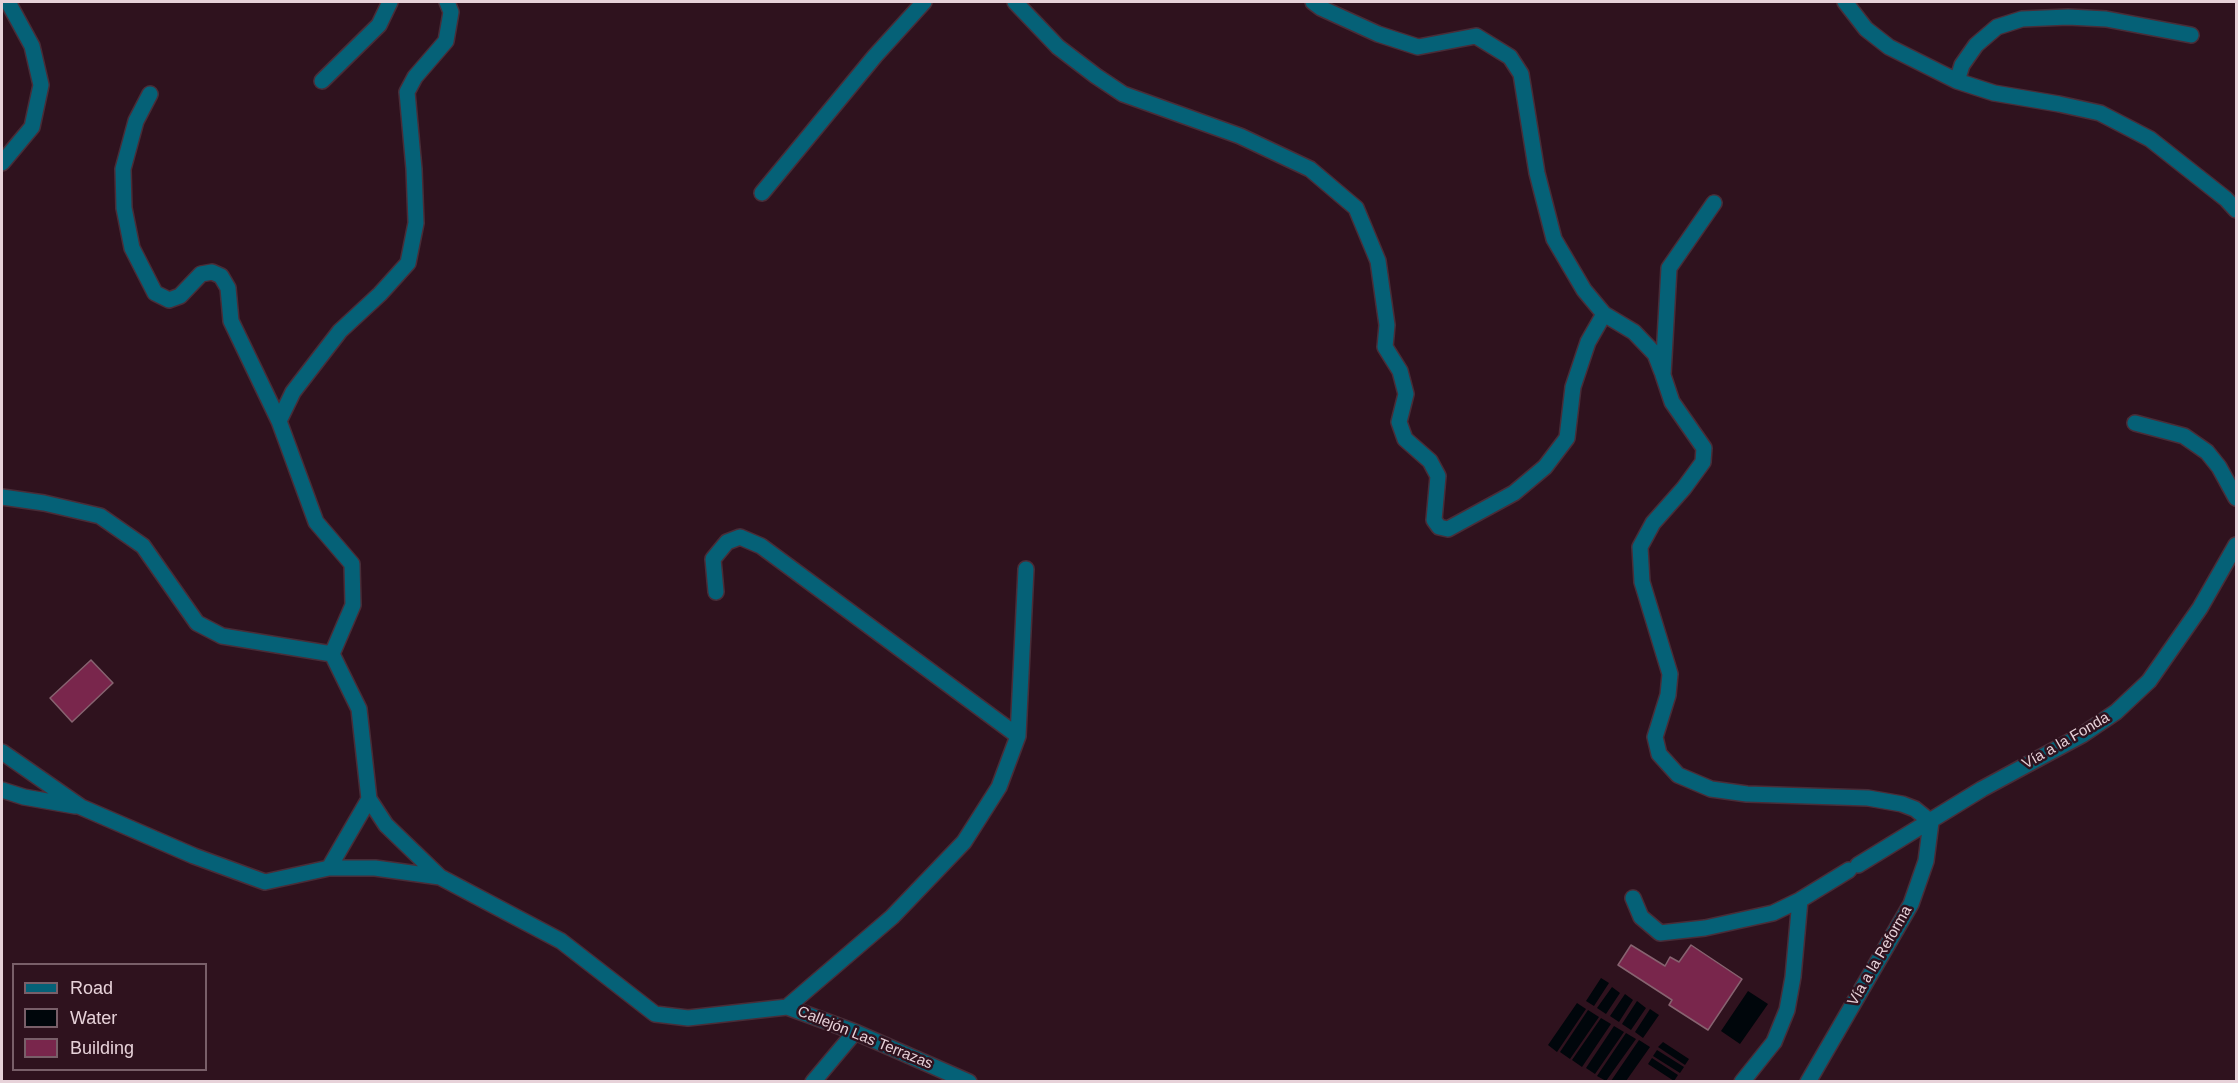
<!DOCTYPE html>
<meta charset="utf-8">
<style>
body{margin:0}
#map{position:relative;width:2238px;height:1083px;overflow:hidden;background:#2f121e;font-family:Arial,sans-serif}
canvas{display:block}
.frame{position:absolute;inset:0;border:3px solid #e7d2d9;pointer-events:none}
.legend{position:absolute;left:12px;top:963px;width:195px;height:108px;box-sizing:border-box;background:#2f121e;border:2px solid #795f69;margin:0;padding:8px 10px;list-style:none;font-size:18px;color:#e7d2d9}
.legend li{display:flex;align-items:center;gap:12px;height:30px}
.legend b{width:30px;border:2px solid #795f69}
</style>
<div id="map">
<canvas width="2238" height="1083"></canvas>
<div class="frame"></div>
<ul class="legend">
<li><b style="height:8px;background:#056177"></b>Road</li>
<li><b style="height:16px;background:#00060b"></b>Water</li>
<li><b style="height:16px;background:#79264c"></b>Building</li>
</ul>
</div>
<script>
const c = document.querySelector('canvas').getContext('2d');
c.lineJoin = 'round';
function paint(path, color) { c.fillStyle = color; c.fill(path, 'evenodd'); }
const shape = rows => new Path2D(rows.map(r => 'M' + r).join(''));
function strokePath(path, color, width, dash) { c.strokeStyle = color; c.lineWidth = width; c.lineCap = dash ? 'butt' : 'round'; c.setLineDash(dash || []); c.stroke(path); }
function drawText(font, color, halo, rows, align = 'center') {
  c.font = font + ' Arial,sans-serif'; c.lineWidth = 5; c.setLineDash([]); c.textBaseline = 'middle'; c.strokeStyle = halo; c.fillStyle = color; for (const [text, x, y, turn = 0] of rows) {
    c.save(); c.translate(x, y); c.rotate((+turn || 0) * Math.PI / 180); c.textAlign = isNaN(turn) ? turn : align; if (halo) c.strokeText(text, 0, 0); c.fillText(text, 0, 0); c.restore();
  }
}
paint(shape([
 [1601,978,1609,983,1594,1006,1586,1001],
 [1612,987,1620,993,1606,1014,1597,1008],
 [1748,991,1768,1004,1740,1044,1721,1031],
 [1625,994,1633,1000,1619,1022,1610,1016],
 [1637,1001,1646,1008,1631,1030,1622,1024],
 [1577,1003,1586,1009,1557,1052,1548,1045],
 [1650,1009,1659,1015,1643,1038,1635,1032],
 [1588,1010,1599,1017,1570,1059,1560,1052],
 [1601,1018,1611,1024,1582,1067,1572,1060],
 [1614,1026,1624,1032,1595,1074,1586,1068],
 [1626,1033,1636,1039,1606,1081,1597,1076],
 [1639,1040,1650,1047,1626,1081,1611,1081],
 [1663,1042,1689,1059,1685,1065,1658,1047],
 [1657,1050,1684,1067,1680,1073,1653,1056],
 [1652,1058,1678,1075,1674,1081,1648,1064]
]), '#00060b');
const building = shape([
 [91,660,113,683,72,722,50,698,91,660],
 [1631,945,1665,966,1670,957,1679,962,1691,945,1742,979,1708,1030,1669,1005,1672,1000,1618,965,1631,945]
]);
paint(building, '#79264c');
strokePath(building, '#876370', 1.5);
const minor = shape([
 [447,2,451,12,446,41,415,77,407,92,414,169,416,223,408,263,380,294,340,331,293,392,279,421,316,522,352,564,353,605,332,654,359,709,369,799,386,825,440,877,561,941,655,1014,688,1018,787,1007,855,1032,969,1082],
 [1015,2,1058,47,1096,76,1123,94,1240,136,1310,169,1356,208,1378,261,1387,325,1385,347,1400,371,1406,394,1399,422,1405,439,1430,461,1438,476,1434,520,1439,527,1448,529,1514,493,1545,467,1567,438,1573,387,1588,342,1604,314],
 [1313,2,1321,8,1378,34,1418,47,1476,36,1510,57,1521,74,1537,173,1554,239,1584,290,1604,314,1634,332,1655,354,1662,372],
 [1845,2,1866,29,1889,47,1957,81,1994,93,2059,104,2100,113,2150,139,2226,199,2236,210],
 [322,81,379,25,390,2],
 [1957,81,1962,65,1976,45,1997,27,2022,19,2068,17,2106,19,2191,35],
 [150,94,136,121,123,169,124,208,132,248,155,293,169,300,180,296,201,274,212,272,221,276,228,288,231,321,279,421],
 [2,163,32,127,41,85,32,46,8,2],
 [762,193,875,56,924,2],
 [1714,203,1669,268,1663,375,1672,402,1704,448,1703,462,1684,488,1653,523,1640,547,1642,582,1670,674,1668,695,1655,737,1659,754,1678,775,1711,789,1747,794,1868,798,1902,804,1915,809,1931,822],
 [2135,423,2184,436,2207,452,2219,467,2236,498],
 [2,497,44,503,100,516,143,546,197,623,222,636,332,654],
 [716,592,713,559,727,542,740,537,761,546,1018,736],
 [2,752,81,807,194,856,265,882,329,868,375,868,440,877],
 [2,790,24,797,75,806],
 [1858,865,1982,789,2082,735,2116,712,2149,681,2200,608,2236,545],
 [329,868,369,799],
 [1633,898,1641,917,1660,933,1705,928,1773,913,1800,900,1849,870],
 [787,1007,892,917,964,842,999,787,1018,736,1026,569],
 [813,1082,855,1032],
 [1742,1082,1774,1042,1787,1010,1793,977,1800,900],
 [1808,1082,1911,904,1926,861,1931,822]
]);
strokePath(minor, '#492d38', 18);
strokePath(minor, '#056177', 15);
drawText('15px', '#e7d2d9', '#2f121e', [
 ["Vía a la Fonda",2066,741,-30],
 ["Vía a la Reforma",1880,956,-60],
 ["Callejón Las Terrazas",865,1038,22]
]);
</script>
